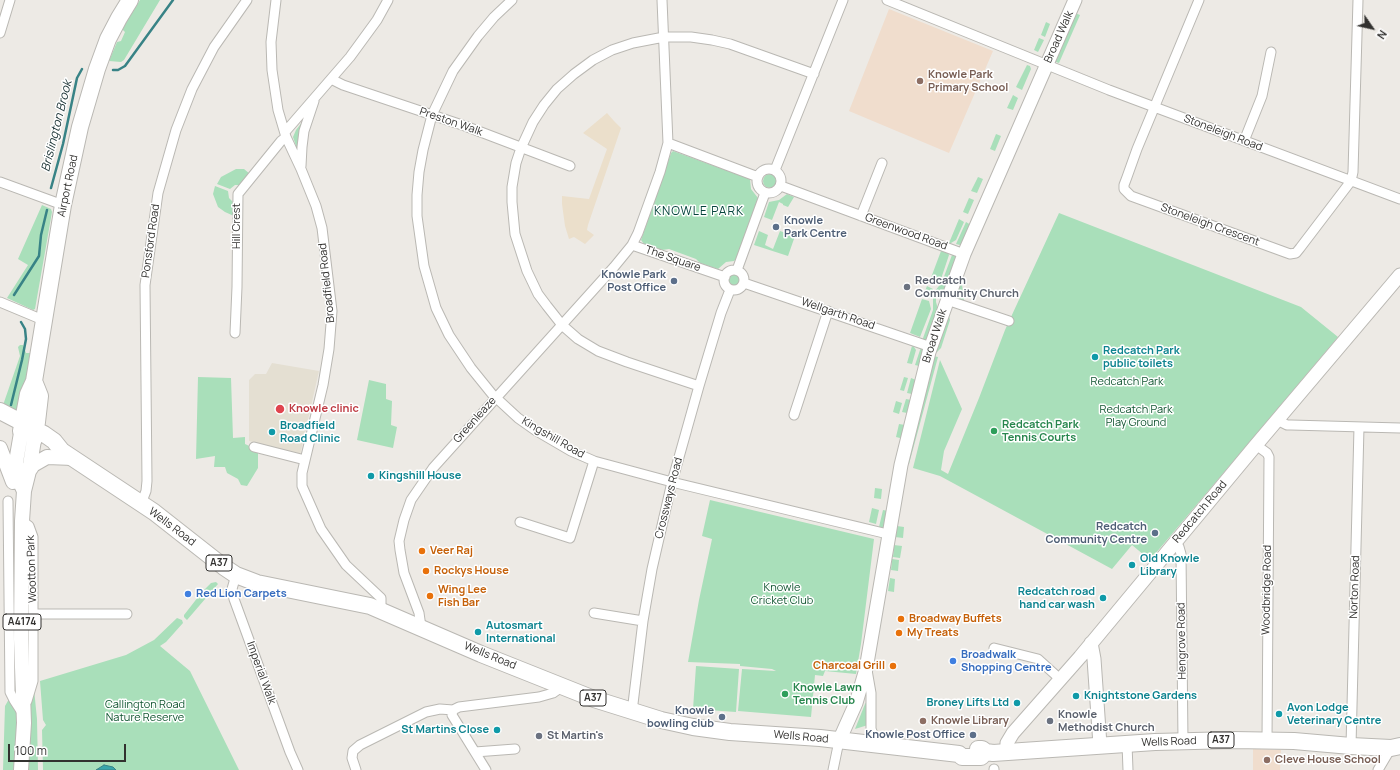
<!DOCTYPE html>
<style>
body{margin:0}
#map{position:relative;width:1400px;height:770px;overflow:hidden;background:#edeae5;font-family:Manrope,sans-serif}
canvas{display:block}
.north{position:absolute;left:1352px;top:8px;width:40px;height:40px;-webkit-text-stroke:3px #fff;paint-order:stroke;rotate:124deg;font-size:11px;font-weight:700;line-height:16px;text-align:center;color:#32312f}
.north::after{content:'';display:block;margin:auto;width:14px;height:18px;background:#32312f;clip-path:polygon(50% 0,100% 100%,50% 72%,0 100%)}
.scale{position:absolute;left:8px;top:744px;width:118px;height:18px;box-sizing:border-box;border:2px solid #32312f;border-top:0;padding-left:5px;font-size:12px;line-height:14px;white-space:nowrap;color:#32312f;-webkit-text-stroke:3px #fff;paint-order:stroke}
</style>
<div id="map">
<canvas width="1400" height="770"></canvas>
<div class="north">N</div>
<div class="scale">100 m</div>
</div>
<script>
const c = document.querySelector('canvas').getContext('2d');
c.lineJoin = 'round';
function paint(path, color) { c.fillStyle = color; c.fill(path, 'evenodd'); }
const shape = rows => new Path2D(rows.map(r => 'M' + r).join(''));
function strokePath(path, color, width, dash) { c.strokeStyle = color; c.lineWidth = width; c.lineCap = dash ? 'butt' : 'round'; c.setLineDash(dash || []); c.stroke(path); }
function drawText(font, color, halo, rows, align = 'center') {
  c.font = font + ' Manrope,sans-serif'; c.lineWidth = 3; c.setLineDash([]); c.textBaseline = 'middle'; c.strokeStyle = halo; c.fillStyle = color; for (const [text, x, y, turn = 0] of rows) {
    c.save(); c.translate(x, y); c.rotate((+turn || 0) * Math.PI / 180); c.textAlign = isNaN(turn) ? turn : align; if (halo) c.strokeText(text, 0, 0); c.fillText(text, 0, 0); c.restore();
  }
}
paint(shape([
 [607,113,614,121,621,128,588,225,587,230,594,235,585,244,574,237,569,239,565,226,562,204,562,196,589,199,607,149,583,133]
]), '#ebdfcb');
paint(shape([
 [272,363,319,371,300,455,249,441,249,380,255,374,266,374]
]), '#e4dfd2');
paint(shape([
 [889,9,993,51,949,153,849,111],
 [1253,749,1281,750,1280,770,1253,770]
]), '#f0ddcd');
paint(shape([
 [140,0,160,0,124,60,121,62,109,61,117,42,121,41,125,32,122,29],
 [1075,13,1080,15,1059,63,1053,61],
 [1046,22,1050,24,1045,37,1041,35],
 [1039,38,1044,40,1038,52,1034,50],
 [1027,65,1030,66,1031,69,1022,90,1016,87],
 [1013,95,1018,98,1013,110,1007,108],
 [306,117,298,152,293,137,296,130],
 [996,134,1001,136,995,151,990,149],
 [673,151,750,179,751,189,758,198,736,259,734,261,726,262,718,269,700,263,696,259,669,249,662,250,644,244,641,240,671,153],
 [236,169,244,169,250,174,242,185,235,185,230,189,217,184,221,177],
 '763 181a7 7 0 1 1 14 0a7 7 0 1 1-14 0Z',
 [978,177,983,179,977,193,971,191],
 [215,186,228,191,229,198,234,203,234,216,225,212,218,207,213,194],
 [787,194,794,197,788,207,783,205,783,204,779,202,772,220,764,217,769,202,779,200],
 [969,198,974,200,968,214,963,212],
 [42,205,51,209,52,212,35,309,33,310,7,298,28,265,18,259],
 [1059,213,1301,307,1338,337,1150,560,1132,545,1112,569,940,476,913,468,940,360,962,409,944,451,941,470,948,474,979,398,1005,330],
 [959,219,964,222,956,240,951,243,949,243],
 [966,222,971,225,963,243,960,245,956,244],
 [759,231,768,235,765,245,773,249,780,231,795,236,788,256,754,245],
 [941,251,948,253,949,255,941,279,933,285,929,283],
 [952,255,955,256,957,259,946,288,939,292,937,295,934,294,935,291,942,282],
 '727 280a7 7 0 1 1 14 0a7 7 0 1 1-14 0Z',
 [957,283,962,285,964,300,963,302,958,301,957,295,954,292],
 [927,286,933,289,930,298,923,296],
 [933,296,936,297,936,302,938,309,928,340,922,341,933,310],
 [922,299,929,301,931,309,920,337,910,333],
 [948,313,949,315,950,320,941,348,937,352,934,350],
 [20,345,23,345,26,353,31,353,25,386,17,415,2,408,20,356,18,347],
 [912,346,914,347,916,350,912,364,907,363],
 [922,347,923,350,919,366,915,365,920,350],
 [933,356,938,357,909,464,904,463],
 [198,377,231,378,233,438,245,437,245,444,258,450,258,468,247,486,241,485,238,479,227,473,225,467,214,467,215,456,196,459],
 [904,377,908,378,904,391,900,390],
 [911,378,916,380,912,394,907,393],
 [369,380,386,384,386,399,392,401,391,425,397,427,393,448,357,440],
 [906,399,911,400,907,413,902,412],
 [896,401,902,403,899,414,893,412],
 [899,424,905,425,902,438,900,438,896,437],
 [875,488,882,489,881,499,874,498],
 [710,500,874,539,861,644,856,674,825,671,823,676,815,675,811,717,738,711,742,669,776,671,772,669,740,666,740,664,688,662,699,600,712,539,702,536],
 [872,508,879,510,876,524,869,522],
 [883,510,888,511,884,528,879,527],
 [897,526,904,527,903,538,895,537],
 [894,545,902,546,900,558,893,557],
 [892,559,899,560,898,571,891,570],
 [890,578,895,579,894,592,888,591],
 [216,582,218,584,187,620,184,617,184,615,202,592,211,583],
 [177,618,182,620,183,623,166,642,160,646,190,671,239,770,43,770,42,730,46,725,43,720,40,681,126,655,154,640],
 [696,666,739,669,736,712,693,709],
 [34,689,37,719,38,770,26,770,28,713],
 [9,699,16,709,17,726,15,770,3,770,5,706],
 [867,701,868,725,855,729,865,704]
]), '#a9dfba');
const water = shape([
 [104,765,113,767,116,770,96,770,104,765]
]);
paint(water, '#3aa6ac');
strokePath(water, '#388386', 1);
strokePath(shape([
 [113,70,118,70,125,66,173,0],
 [51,188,63,144,77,78,82,69],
 [14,295,39,256,41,235,47,210],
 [11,405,22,360,26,339,25,329,21,322]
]), '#388386', 2.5);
const street = shape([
 [276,0,271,42,272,70,278,110,286,137,301,169,316,206,322,228,332,311,329,349,323,385,302,473,302,486,321,529,346,565,381,598,381,610],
 [512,0,494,17,478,36,453,71,432,115,423,150,419,172,417,195,417,216,424,266,436,308,449,335,471,368,492,394,518,418,535,430,571,451,594,461,672,482,888,534],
 [662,0,668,143],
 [887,0,1109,90,1400,199],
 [1199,0,1137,149,1127,177,1124,185,1124,189,1131,196,1290,254,1296,253,1300,248,1351,181,1353,172,1358,0],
 [0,33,10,0],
 [331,79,343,85,465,126,570,166],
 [285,132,350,57,377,20,388,0],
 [1244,141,1262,96,1271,52],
 [301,166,302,147,304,131,314,101],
 '757 181a12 12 0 1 1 24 0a12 12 0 1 1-24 0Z',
 [775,170,843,0],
 [0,182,63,205],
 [781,186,964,254],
 [861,216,882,163],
 '724 280a10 10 0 1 1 20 0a10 10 0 1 1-20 0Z',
 [737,270,765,193],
 [725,277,632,245,638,233,660,172,668,143,758,177],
 [744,283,931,347],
 [947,300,1009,321],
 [0,302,43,320],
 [235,333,237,287,238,194,281,141,286,137],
 [699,386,627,362,598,351,578,339,562,325,547,306,538,294,527,271,515,234,512,202,512,187,516,163,521,148,533,122,544,105,557,89,574,74,593,60,612,50,633,43,664,37,691,37,712,40,730,44,814,74],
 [794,415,828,311],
 [1277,420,1287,425,1291,425,1400,428],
 [1256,445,1267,453,1269,457,1267,740],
 [254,447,305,460],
 [8,501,10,692,14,700,23,714],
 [141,504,146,491,147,481,145,285,158,193,176,130,192,89,214,47,247,0],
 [22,521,29,526,33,537,33,681,27,701],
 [520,522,570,538,594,461],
 [1175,542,1179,547,1181,554,1183,741],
 [236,575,232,589,234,599,290,752,298,770],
 [594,613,643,621],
 [33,614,127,614],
 [421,627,419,613,404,573,400,550,399,541,404,520,411,500,433,468,614,267,632,245],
 [994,648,1038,659,1060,679],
 [867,670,871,693,871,729,873,734,881,745],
 [632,712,643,621,652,569,672,482,699,386,721,313,730,290],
 [1127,744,1128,770],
 [1351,746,1359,427],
 [475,752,515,749],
 [994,769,994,770],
 [356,770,352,758,353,751,360,745,426,712,440,709,453,710],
 [486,770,452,715,453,710,459,707,539,697,553,693,563,686],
 [833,770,839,741],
 [1378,770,1391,748]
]);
const secondary = shape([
 [1091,643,1094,659,1100,745],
 [839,741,856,703,866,669,901,465,929,352,964,254,1075,0],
 [1007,752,1007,743,1013,733,1080,657,1256,445,1400,275]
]);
const primary = shape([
 [21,433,16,462,17,476,24,491],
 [0,448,13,482],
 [29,471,33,465,47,457,73,458],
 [21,770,24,723,21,639,22,521,24,491,29,471,34,440]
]);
const highway = shape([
 [34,381,40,396,37,422,34,439],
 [0,411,44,434,54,441,62,451,154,512,224,567,236,575,257,583,370,606,481,654,594,699,661,720,693,727,730,732,820,738,959,754,962,757,981,757,986,752],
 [21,431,28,394,34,381,63,205,80,127,97,69,108,39,119,18,130,0],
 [978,749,982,749,986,752,993,753,1155,742,1233,740,1294,741,1351,746,1391,748,1400,746]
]);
strokePath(street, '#bab8b3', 11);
strokePath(secondary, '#bab8b3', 15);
strokePath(primary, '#bab8b3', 16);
strokePath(highway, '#bab8b3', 18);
strokePath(street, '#fff', 9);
strokePath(secondary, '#fff', 13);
strokePath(primary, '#fff', 14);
strokePath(highway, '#fff', 16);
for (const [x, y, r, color] of [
 [920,81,4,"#8d6e63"],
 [776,227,4,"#5c6f8a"],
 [674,281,4,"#5c6f8a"],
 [907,287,4,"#6b7280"],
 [1095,357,4,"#0f9aa8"],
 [280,409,5,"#e0444e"],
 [994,431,4,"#2e9e5b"],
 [272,432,4,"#0f9aa8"],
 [371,476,4,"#0f9aa8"],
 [1155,533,4,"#5c6f8a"],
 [422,551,4,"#e8710a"],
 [1132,565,4,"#0f9aa8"],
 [426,571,4,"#e8710a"],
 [188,594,4,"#3f7fe0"],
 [430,596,4,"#e8710a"],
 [1103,598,4,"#0f9aa8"],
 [901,619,4,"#e8710a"],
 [478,632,4,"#0f9aa8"],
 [899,633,4,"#e8710a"],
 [953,661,4,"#3f7fe0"],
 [893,666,4,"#e8710a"],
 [785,694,4,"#2e9e5b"],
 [1076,696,4,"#0f9aa8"],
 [1017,703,4,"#0f9aa8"],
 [1279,714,4,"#0f9aa8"],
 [722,717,4,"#5c6f8a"],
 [923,721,4,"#8d6e63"],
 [1050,721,4,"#6b7280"],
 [497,730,4,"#0f9aa8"],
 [973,735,4,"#5c6f8a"],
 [539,736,4,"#6b7280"],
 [1267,760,4,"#8d6e63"]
]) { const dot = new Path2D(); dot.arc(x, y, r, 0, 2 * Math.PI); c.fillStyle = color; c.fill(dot); strokePath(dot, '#fff', 1.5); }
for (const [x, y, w] of [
 [219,563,26],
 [22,622,38],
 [593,698,26],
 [1221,740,26]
]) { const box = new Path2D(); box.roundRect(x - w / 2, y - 8, w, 16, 3); c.fillStyle = '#fff'; c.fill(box); strokePath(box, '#32312f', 1); }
drawText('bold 10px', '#32312f', null, [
 ["A37",219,563],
 ["A4174",22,622],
 ["A37",593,698],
 ["A37",1221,740]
]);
drawText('11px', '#32312f', '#fff', [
 ["Broad Walk",1059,37,-66],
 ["Preston Walk",451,122,19],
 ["Stoneleigh Road",1223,133,21],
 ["Airport Road",68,186,-78],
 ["Stoneleigh Crescent",1210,225,20],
 ["Hill Crest",237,226,-90],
 ["Greenwood Road",906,232,20],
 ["Ponsford Road",151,241,-82],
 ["The Square",673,259,19],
 ["Broadfield Road",327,283,-96],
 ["Wellgarth Road",838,314,19],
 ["Broad Walk",935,336,-72],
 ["Greenleaze",475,420,-48],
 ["Kingshill Road",553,438,30],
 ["Crossways Road",669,498,-76],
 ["Redcatch Road",1200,512,-50],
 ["Wells Road",172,527,37],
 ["Wootton Park",32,569,-92],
 ["Norton Road",1355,587,-88],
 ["Woodbridge Road",1267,590,-89],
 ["Hengrove Road",1182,641,-91],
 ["Wells Road",490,656,22],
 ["Imperial Walk",261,673,70],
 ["Wells Road",801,737,5],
 ["Wells Road",1169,742,-2]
]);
drawText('bold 11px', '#785e54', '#fff', [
 ["Knowle Park",928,75],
 ["Primary School",928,88],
 ["Knowle Library",931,721],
 ["Cleve House School",1275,760]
], 'left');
drawText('bold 11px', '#4e5e75', '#fff', [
 ["Knowle",784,221,"left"],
 ["Park Centre",784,234,"left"],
 ["Knowle Park",666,275],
 ["Post Office",666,288],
 ["Redcatch",1147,527],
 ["Community Centre",1147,540],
 ["Knowle",714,711],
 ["bowling club",714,724],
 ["Knowle Post Office",965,735]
], 'right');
drawText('bold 11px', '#5b616d', '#fff', [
 ["Redcatch",915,281],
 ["Community Church",915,294],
 ["Knowle",1058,715],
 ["Methodist Church",1058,728],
 ["St Martin's",547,736]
], 'left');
drawText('bold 11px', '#0d838f', '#fff', [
 ["Redcatch Park",1103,351],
 ["public toilets",1103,364],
 ["Broadfield",280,426],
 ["Road Clinic",280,439],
 ["Kingshill House",379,476],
 ["Old Knowle",1140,559],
 ["Library",1140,572],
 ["Redcatch road",1095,592,"right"],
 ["hand car wash",1095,605,"right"],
 ["Autosmart",486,626],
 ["International",486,639],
 ["Knightstone Gardens",1084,696],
 ["Broney Lifts Ltd",1009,703,"right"],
 ["Avon Lodge",1287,708],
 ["Veterinary Centre",1287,721],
 ["St Martins Close",489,730,"right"]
], 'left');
drawText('11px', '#0f542f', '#fff', [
 ["Redcatch Park",1127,382],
 ["Redcatch Park",1136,410],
 ["Play Ground",1136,423],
 ["Knowle",782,588],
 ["Cricket Club",782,601],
 ["Callington Road",145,705],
 ["Nature Reserve",145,718]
]);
drawText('bold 11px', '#be3a42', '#fff', [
 ["Knowle clinic",289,409]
], 'left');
drawText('bold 11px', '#27864d', '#fff', [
 ["Redcatch Park",1002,425],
 ["Tennis Courts",1002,438],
 ["Knowle Lawn",793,688],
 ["Tennis Club",793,701]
], 'left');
drawText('bold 11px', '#c56008', '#fff', [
 ["Veer Raj",430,551],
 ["Rockys House",434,571],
 ["Wing Lee",438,590],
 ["Fish Bar",438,603],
 ["Broadway Buffets",909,619],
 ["My Treats",907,633],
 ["Charcoal Grill",885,666,"right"]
], 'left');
drawText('bold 11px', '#366cbe', '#fff', [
 ["Red Lion Carpets",196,594],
 ["Broadwalk",961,655],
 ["Shopping Centre",961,668]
], 'left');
drawText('italic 12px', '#1d3537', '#fff', [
 ["Brislington Brook",57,126,-76]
]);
c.letterSpacing = '1px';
drawText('12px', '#05443c', '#fff', [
 ["KNOWLE PARK",699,212]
]);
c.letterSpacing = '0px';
</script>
